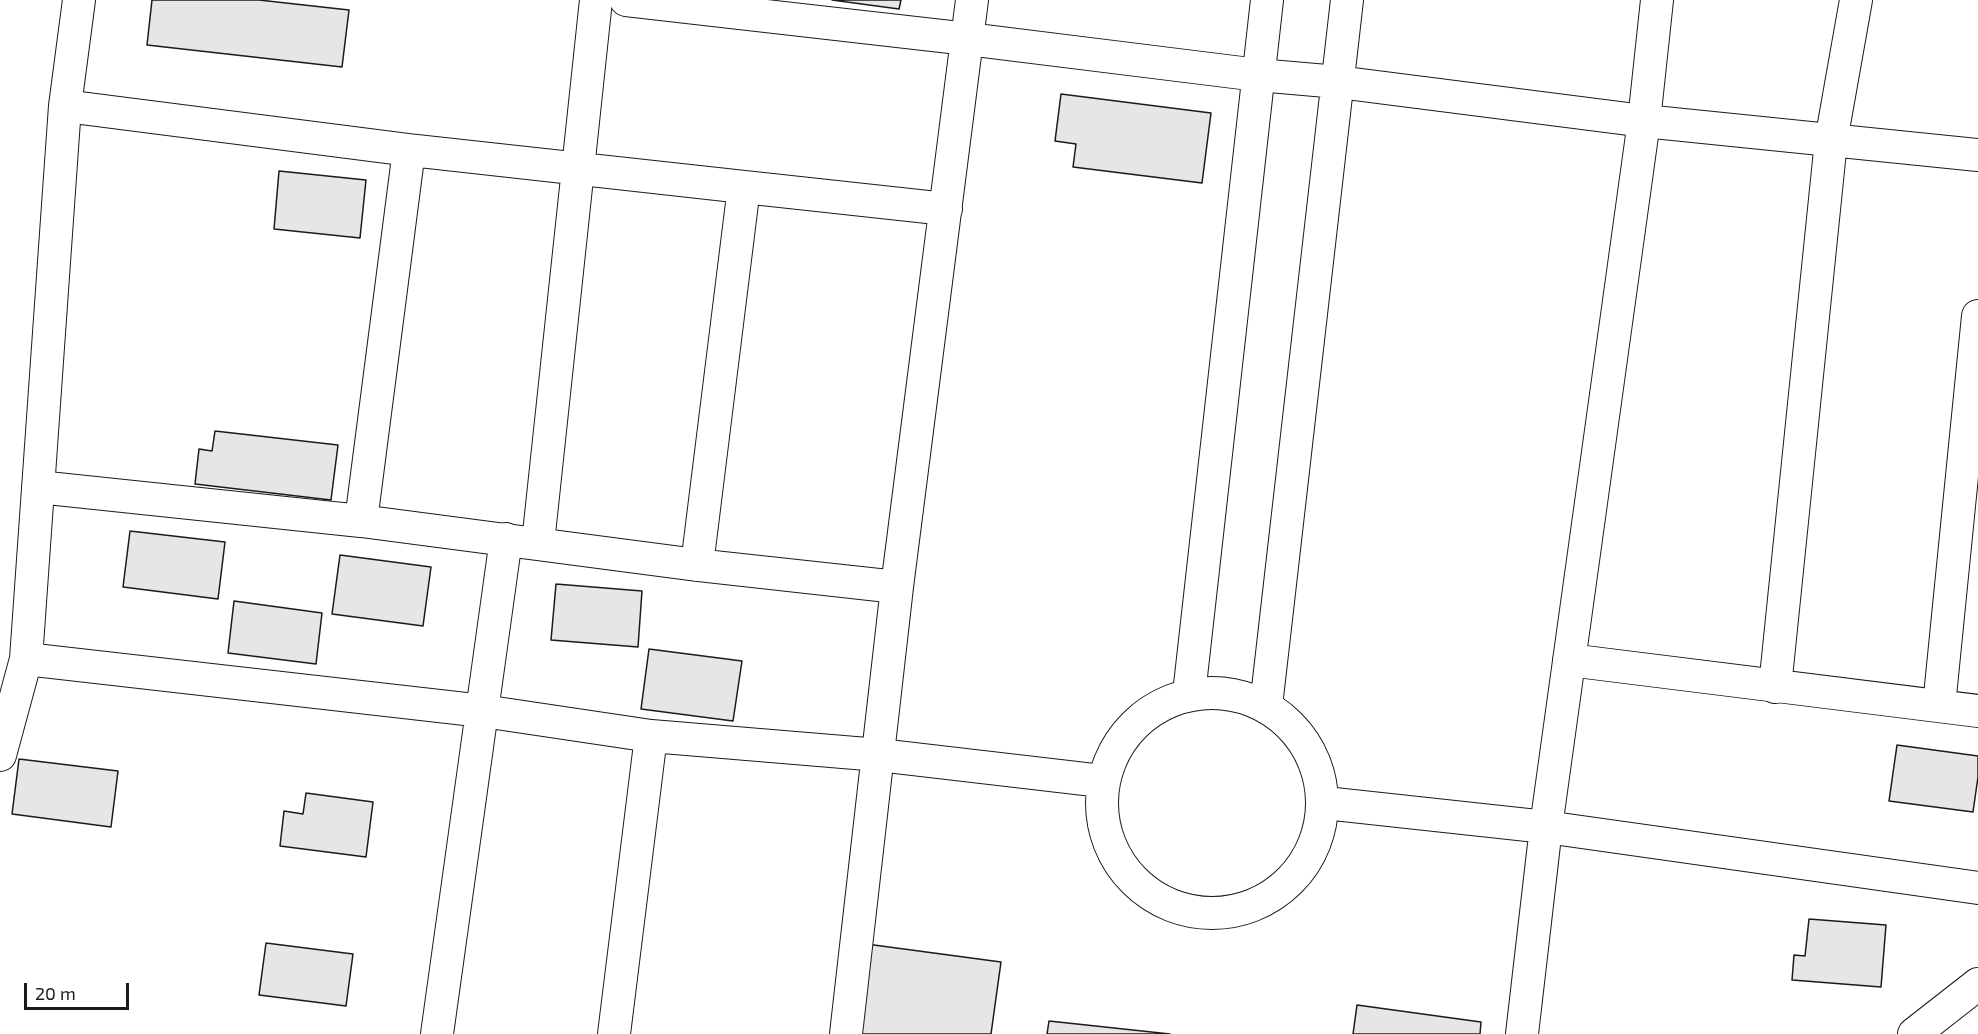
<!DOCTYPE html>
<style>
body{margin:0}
#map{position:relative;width:1978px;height:1034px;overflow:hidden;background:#fff;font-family:"Exo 2",sans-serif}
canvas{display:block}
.scale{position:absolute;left:24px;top:983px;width:105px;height:27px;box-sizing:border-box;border:3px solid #1a1a1a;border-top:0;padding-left:8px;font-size:18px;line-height:21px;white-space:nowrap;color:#1a1a1a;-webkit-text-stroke:4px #fff;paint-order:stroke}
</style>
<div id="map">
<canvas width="1978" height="1034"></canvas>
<div class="scale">20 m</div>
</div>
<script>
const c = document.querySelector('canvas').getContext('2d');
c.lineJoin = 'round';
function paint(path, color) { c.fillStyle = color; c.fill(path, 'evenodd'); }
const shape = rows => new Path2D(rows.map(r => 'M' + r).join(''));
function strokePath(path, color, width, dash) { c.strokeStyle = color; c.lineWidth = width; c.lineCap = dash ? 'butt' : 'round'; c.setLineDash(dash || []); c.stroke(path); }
const building = shape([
 [152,0,259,0,349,10,342,67,147,45,152,0],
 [832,0,901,0,899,9,832,0],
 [1061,94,1211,113,1202,183,1073,167,1076,144,1055,141,1061,94],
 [279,171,366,180,360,238,274,229,279,171],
 [215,431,338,445,331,500,195,484,199,449,212,451,215,431],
 [130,531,225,542,218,599,123,587,130,531],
 [340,555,431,567,423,626,332,614,340,555],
 [556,584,642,591,638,647,551,640,556,584],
 [234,601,322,613,316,664,228,653,234,601],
 [649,649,742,661,733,721,641,709,649,649],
 [1897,745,1978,756,1978,777,1973,812,1889,801,1897,745],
 [19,759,118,771,111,827,12,814,19,759],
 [306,793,373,802,366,857,280,846,284,811,303,814,306,793],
 [1809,919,1886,925,1881,987,1792,980,1794,955,1805,956,1809,919],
 [266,943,353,954,346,1006,259,995,266,943],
 [859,943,1001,962,991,1034,847,1034,859,943],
 [1357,1005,1481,1022,1480,1034,1353,1034,1357,1005],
 [1049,1021,1170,1034,1047,1034,1049,1021]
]);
paint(building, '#e6e6e6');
strokePath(building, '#1a1a1a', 1.5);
const street = shape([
 [626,0,968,39,1258,75,1338,82,1644,121,1978,155],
 [65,106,409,150,744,187,697,565],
 [744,187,946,209],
 [38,487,361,521,697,565,897,587],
 [361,521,409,150],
 [538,543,596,0],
 [26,659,483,711,651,736,879,755,1102,781],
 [1569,660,1978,711],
 [1775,687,1831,141,1856,0],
 '1102 803a110 110 0 1 1 220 0a110 110 0 1 1-220 0Z',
 [1189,694,1267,0],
 [1266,706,1347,0],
 [1939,706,1978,316],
 [0,755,26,659,65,106,79,0],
 [1325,803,1546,827,1978,888],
 [437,1034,506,539],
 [614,1034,651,736],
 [846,1034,897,587,972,0],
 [1522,1034,1546,827,1644,121,1657,0],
 [1914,1034,1978,984]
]);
strokePath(street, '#1a1a1a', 34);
strokePath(street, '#fff', 32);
</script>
